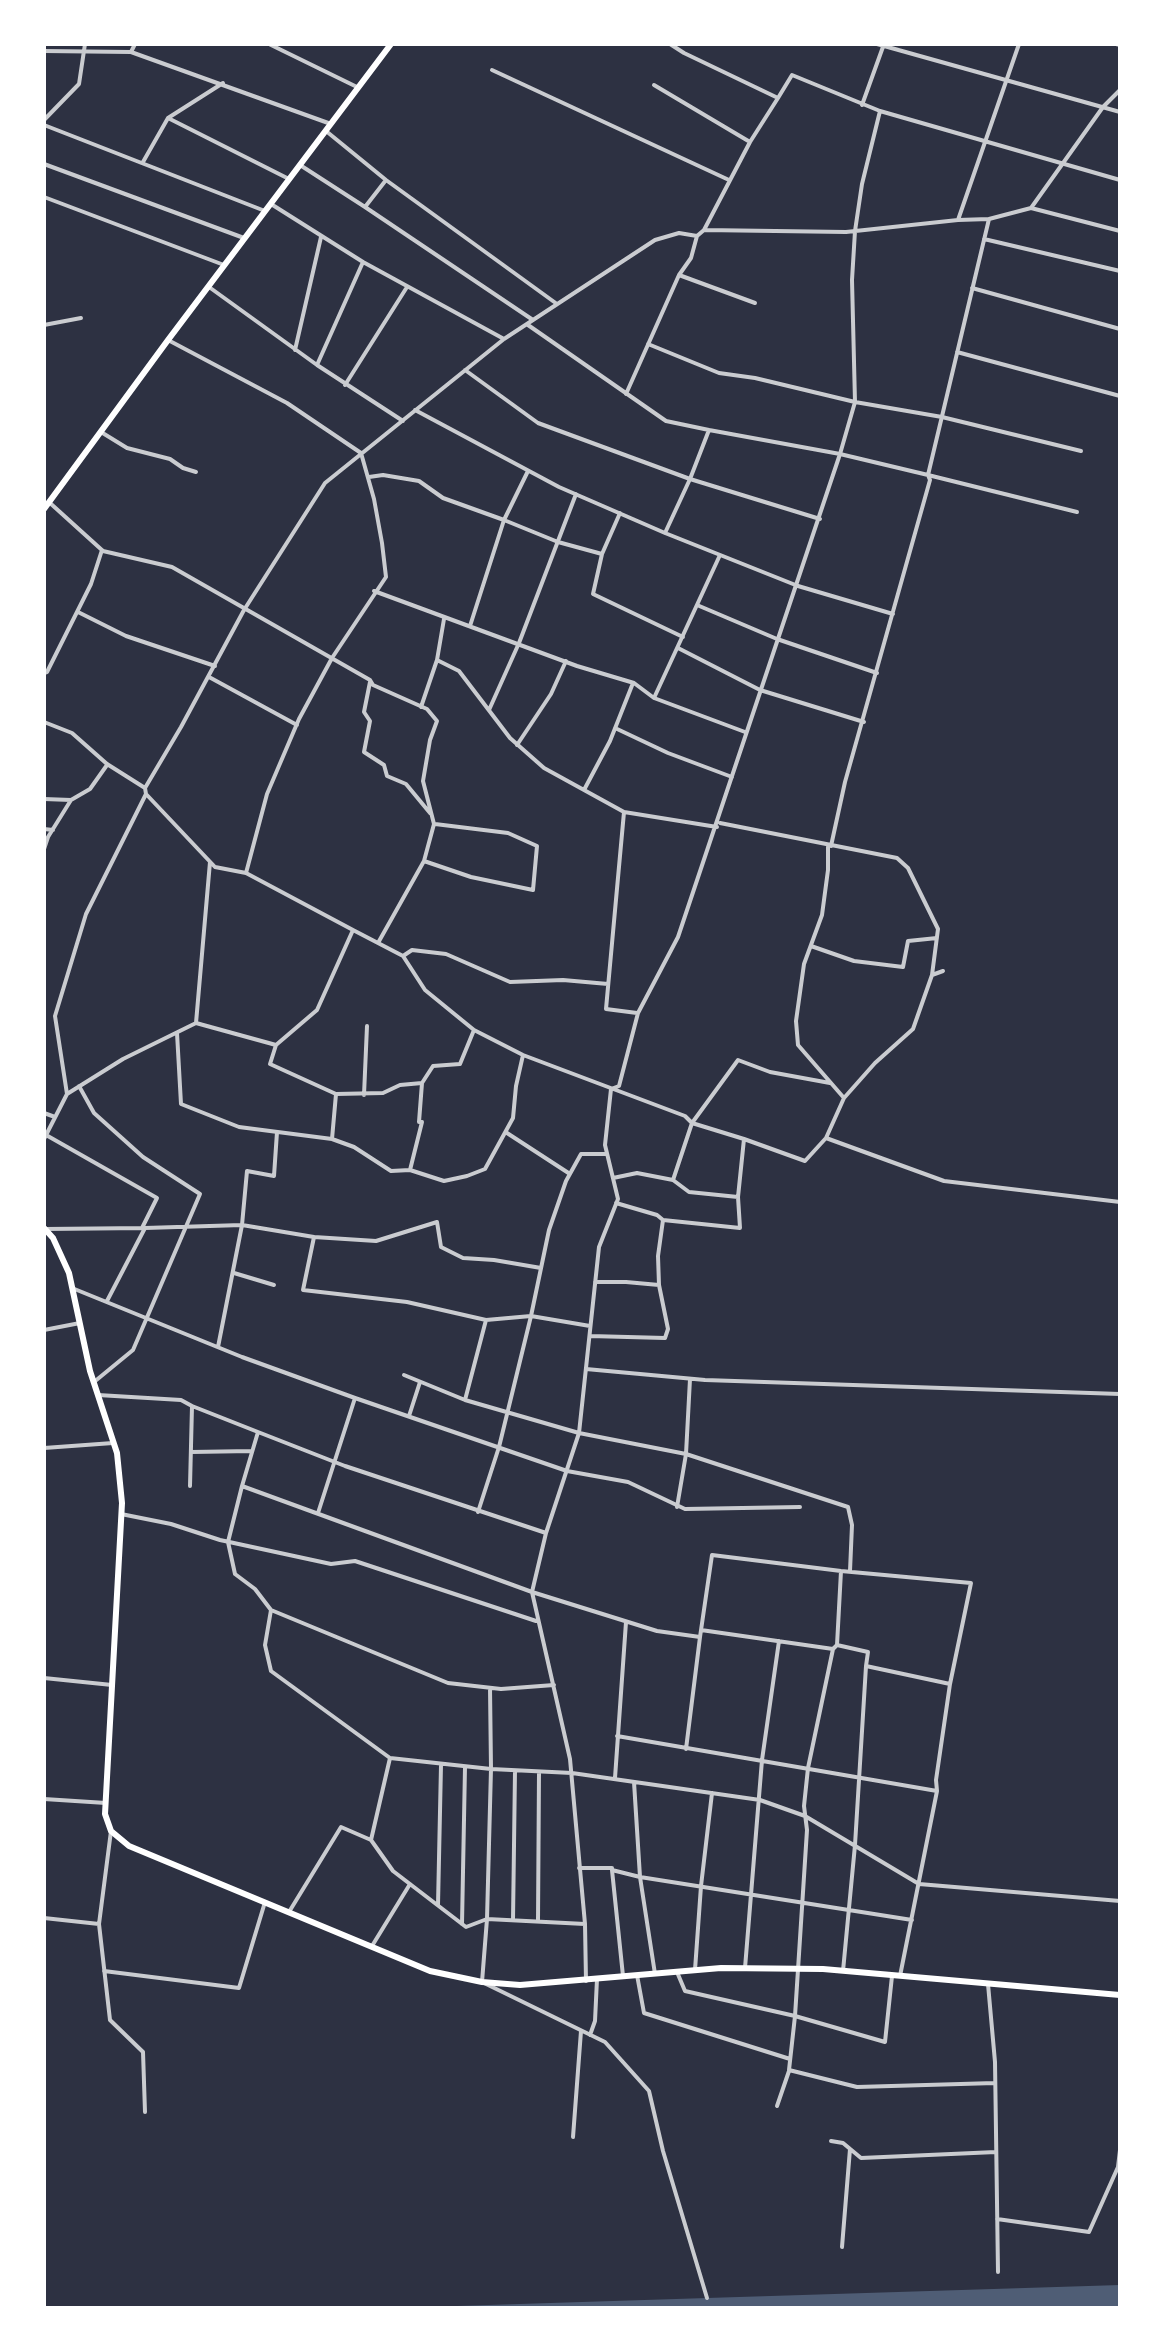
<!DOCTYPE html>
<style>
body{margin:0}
#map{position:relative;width:1164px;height:2352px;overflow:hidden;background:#2d3142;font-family:"Varela Round",sans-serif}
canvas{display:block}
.frame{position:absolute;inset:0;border:46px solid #fff;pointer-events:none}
</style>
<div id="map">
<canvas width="1164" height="2352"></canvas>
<div class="frame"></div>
</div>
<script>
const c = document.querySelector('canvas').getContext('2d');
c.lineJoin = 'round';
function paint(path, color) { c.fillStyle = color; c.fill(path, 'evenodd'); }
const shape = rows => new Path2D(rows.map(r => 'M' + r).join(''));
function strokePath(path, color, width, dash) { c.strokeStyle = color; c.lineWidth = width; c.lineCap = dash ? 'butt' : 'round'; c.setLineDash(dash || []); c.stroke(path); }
paint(shape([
 [1120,2285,1120,2308,394,2308,707,2298]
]), '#4f5d75');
strokePath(shape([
 [269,44,357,87],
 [670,44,684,53,778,98,750,142,704,230],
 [877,44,1120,112],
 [1116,44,1120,45],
 [44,51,131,52,135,44],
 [131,52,331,124],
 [492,70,729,180],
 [654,85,750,142],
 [778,98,792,75,880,111,1120,180],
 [862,105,884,44],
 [880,111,862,184,855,231,852,280,855,402,942,417,1081,451],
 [168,118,289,179],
 [44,120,79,84,85,44],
 [44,125,265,211],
 [326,131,386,180,557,304],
 [143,162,168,118,223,83],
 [44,164,244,238],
 [300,165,365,207],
 [386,180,365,207,533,320],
 [44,197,224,265],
 [271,204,363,262,504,339],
 [1031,208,1103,107,1120,90],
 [989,219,1031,208,1120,231],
 [984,239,1120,271],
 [679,275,755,303],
 [209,287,317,365,403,421],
 [972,288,1120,329],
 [44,325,81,318],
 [528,325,666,421,709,430,690,479,820,519],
 [168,340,287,403,361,453,374,499,382,543,386,577,332,658,299,719,267,794,246,873],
 [648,344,719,373,755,378,855,402,840,454,709,430],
 [295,350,321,237],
 [957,352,1120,396],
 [317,365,363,262],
 [465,370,538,423,690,479,665,533],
 [345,385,407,287],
 [626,394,679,275,691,258,697,236],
 [415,410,559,487,665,533,798,586,893,614],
 [101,432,127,448,170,459,183,468,196,472],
 [528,471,504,520,558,542,602,554],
 [369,477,383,475,419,481,443,498,504,520,470,626],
 [50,503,103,551,172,567,370,680,373,685,427,709,437,721,430,740,423,781,434,824,424,861,378,943],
 [620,513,602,554,593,594,683,637],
 [374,591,577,666,634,683,654,698,745,732],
 [697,605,777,639,877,673],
 [78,612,126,636,215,666],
 [678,648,760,690,864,722],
 [437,660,444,619],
 [44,673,47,672,91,584,102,550],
 [209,677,297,725],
 [370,682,364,712,370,721,364,752,384,765,387,776,406,784,430,813],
 [654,698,720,555],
 [421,707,437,660,459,671,510,738,544,768,624,812,717,827],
 [489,710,519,643,576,494],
 [44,722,72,733,107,764,145,788,146,794,215,867,246,873,353,930],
 [615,728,668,753,732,777],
 [517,745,551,694,566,661],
 [145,788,181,727,244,610,325,483,504,339,655,240,679,233,697,236,704,230,846,232,958,220],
 [584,790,610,741,633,683],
 [44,799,71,800],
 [624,812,606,1009,637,1013],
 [720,823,897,858,908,868,938,929,932,975],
 [44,829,53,830],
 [828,845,828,870,822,915,804,964,796,1021,798,1045,844,1098],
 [831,846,845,782,930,480,928,475,1077,512],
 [44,849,48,837,71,800,90,789,107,765],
 [424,861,471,877,533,890,537,846,508,833,435,824],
 [811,946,854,961,903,967,908,941,937,938],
 [403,956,412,950,446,954,510,982,563,980,608,984],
 [196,1023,210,862],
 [177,1033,181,1104,239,1127,332,1139,354,1147,391,1171,410,1170,444,1181,467,1176,485,1169,513,1118,516,1086,523,1055],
 [276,1045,270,1064,336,1094,332,1139],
 [79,1086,94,1113,143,1157,200,1194,133,1350,94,1382],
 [67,1094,55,1016,86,914,146,794],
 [336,1094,383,1093,400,1085,422,1083],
 [364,1095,367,1026],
 [44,1113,55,1117],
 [507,1133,570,1174],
 [46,1135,157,1198,142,1228],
 [826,1138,844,1098,875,1063,913,1029,932,975,943,971],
 [44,1139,67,1094,123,1059,196,1023,276,1045,317,1010,353,930,403,956,425,990,474,1030,523,1055,685,1116,692,1123,744,1139,738,1197],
 [744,1139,805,1161,826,1138,944,1181,1120,1202],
 [410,1170,422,1122,419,1122,422,1083,433,1066,460,1064,474,1030],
 [613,1178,637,1173,673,1180,689,1192,738,1197,740,1228,663,1220],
 [673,1180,692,1123,738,1060,770,1072,830,1083],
 [145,1228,242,1225,314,1237,376,1241,437,1222,441,1247,463,1258,494,1260,541,1268],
 [45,1229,145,1228,107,1301],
 [314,1237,303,1290,407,1302,486,1320,465,1400,579,1433,686,1454,848,1507,852,1525,850,1571],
 [234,1273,274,1285],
 [595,1282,626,1282,659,1285,658,1256,663,1220,657,1215,616,1203],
 [72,1288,242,1357,355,1398,567,1471,628,1482,685,1509,800,1507],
 [486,1320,531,1316,590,1326],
 [44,1330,80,1323],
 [590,1336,665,1338,668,1329,659,1285],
 [218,1347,242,1225,247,1171,274,1176,277,1132],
 [586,1369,705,1380,1120,1394],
 [404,1375,465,1400],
 [98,1395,181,1400,192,1406],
 [409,1416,420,1382],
 [44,1448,113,1443],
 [191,1452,252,1451],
 [190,1486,192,1406,258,1432,242,1486,532,1592,546,1533,345,1466,258,1432],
 [242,1486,228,1542,235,1574,255,1589,271,1610],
 [677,1507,686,1454,690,1379],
 [478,1512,499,1447,531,1316,549,1230,566,1181,581,1154,606,1154],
 [318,1513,355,1398],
 [121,1514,171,1524,220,1540,331,1564,355,1561,536,1621],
 [546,1533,579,1433,599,1247,618,1199,605,1145,611,1089,619,1086,638,1013,678,937,840,454,928,475,989,219,958,220,1019,44],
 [701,1630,833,1649,837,1645,841,1571],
 [837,1645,868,1652,866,1666,950,1684],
 [833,1649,808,1768,804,1806,807,1830,795,2016,789,2070,857,2087,995,2083],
 [44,1678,112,1685],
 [490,1688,491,1769,390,1758,371,1840,393,1871,466,1927,487,1919,585,1924],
 [617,1736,937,1791],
 [686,1749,700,1637],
 [390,1758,271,1671,265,1645,271,1610,448,1683,501,1689,554,1685],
 [615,1778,626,1622],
 [634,1782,640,1877,655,1974],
 [44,1799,106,1803],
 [579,1868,612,1868,612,1870,640,1877,912,1920],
 [612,1870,623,1976],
 [438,1905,441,1765],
 [289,1912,341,1827,371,1840],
 [44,1918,99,1924,111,1831],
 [513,1920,515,1771],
 [538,1921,539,1772],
 [99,1924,110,2020,143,2052,145,2112],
 [462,1924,465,1767],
 [372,1946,410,1884],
 [745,1968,762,1760,779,1641],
 [695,1970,701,1886,712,1793],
 [104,1971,239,1988,265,1902],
 [843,1971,855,1845,866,1666],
 [677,1972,685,1991,795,2016,885,2042,892,1976],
 [637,1975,644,2013,790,2059],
 [586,1981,585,1924,570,1759,532,1592,657,1631,700,1637,712,1555,841,1571,971,1583,950,1684,936,1780,937,1791,900,1976],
 [988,1984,995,2062,998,2272],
 [590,2035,595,2021,597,1979],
 [777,2106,789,2071],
 [573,2137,581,2031],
 [831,2141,843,2143,861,2158,996,2152],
 [997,2219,1089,2232,1118,2167,1120,2150],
 [842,2247,850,2149],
 [707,2298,663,2151,649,2091,605,2042,482,1982,487,1919,491,1769,572,1773,760,1800,805,1816,919,1884,1120,1901]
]), '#caccd0', 4);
strokePath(shape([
 [44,509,168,340,391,44],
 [44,1228,53,1238,69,1273,90,1371,117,1453,122,1503,105,1814,111,1831,129,1846,430,1971,482,1982,520,1985,721,1968,823,1969,1120,1995]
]), '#fff', 6);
</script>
